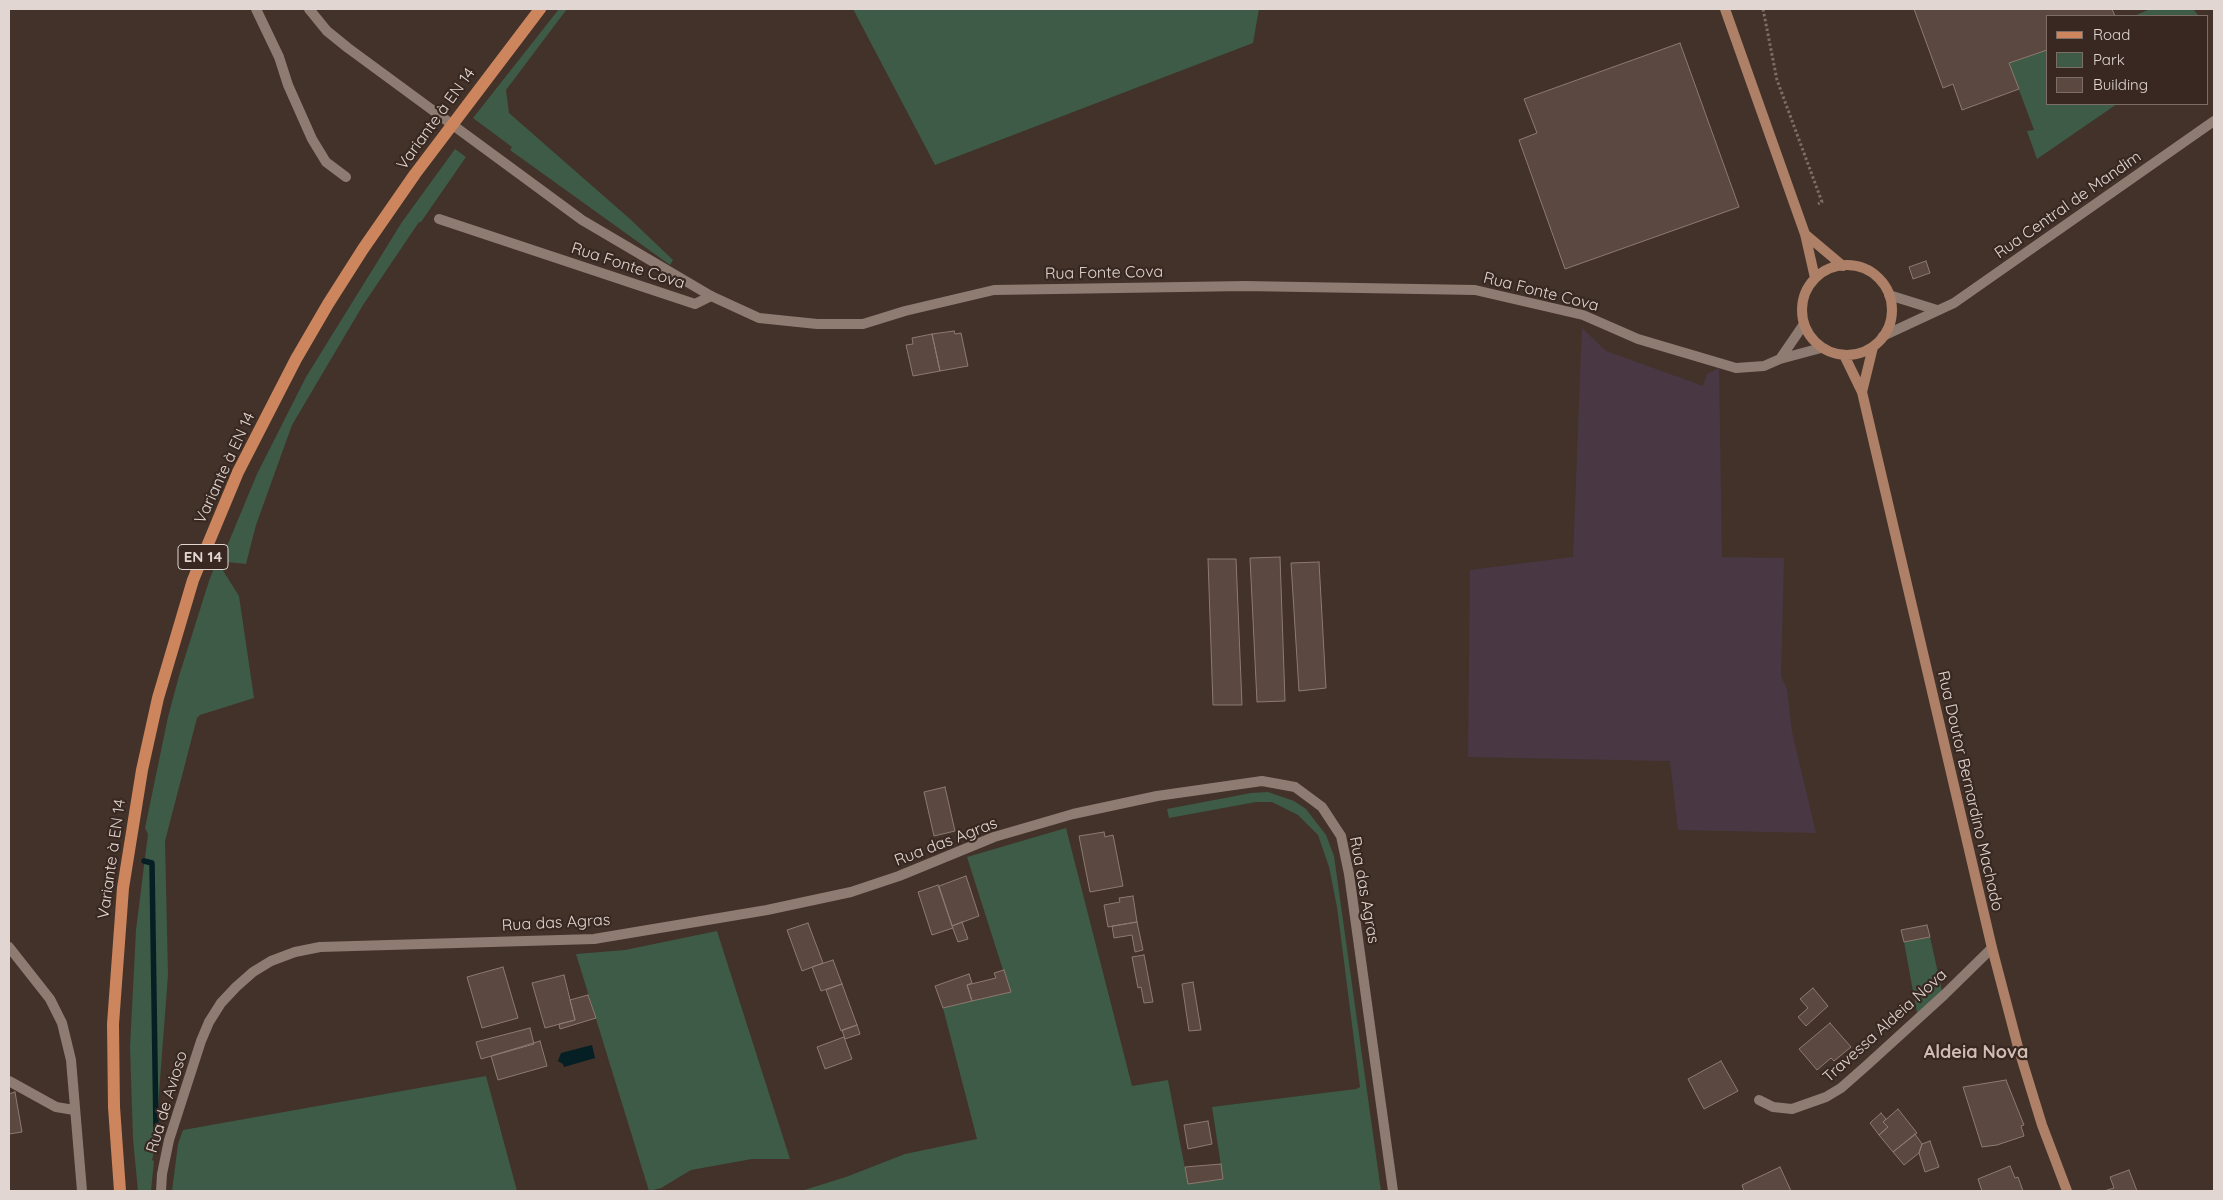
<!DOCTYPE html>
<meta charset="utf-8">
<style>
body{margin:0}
#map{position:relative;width:2223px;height:1200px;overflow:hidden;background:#42322a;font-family:Quicksand,sans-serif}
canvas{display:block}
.frame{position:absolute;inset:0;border:10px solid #e1d6d1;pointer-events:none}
.legend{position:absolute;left:2046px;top:15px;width:162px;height:90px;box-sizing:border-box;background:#382821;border:1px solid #7c6e67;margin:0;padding:6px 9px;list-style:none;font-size:15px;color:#e1d6d1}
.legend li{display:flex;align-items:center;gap:10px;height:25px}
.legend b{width:25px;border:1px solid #7c6e67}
</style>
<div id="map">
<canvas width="2223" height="1200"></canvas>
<div class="frame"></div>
<ul class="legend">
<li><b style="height:6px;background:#cc855c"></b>Road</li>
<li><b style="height:14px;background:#3d5b47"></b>Park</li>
<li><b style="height:14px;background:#5b4941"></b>Building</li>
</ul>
</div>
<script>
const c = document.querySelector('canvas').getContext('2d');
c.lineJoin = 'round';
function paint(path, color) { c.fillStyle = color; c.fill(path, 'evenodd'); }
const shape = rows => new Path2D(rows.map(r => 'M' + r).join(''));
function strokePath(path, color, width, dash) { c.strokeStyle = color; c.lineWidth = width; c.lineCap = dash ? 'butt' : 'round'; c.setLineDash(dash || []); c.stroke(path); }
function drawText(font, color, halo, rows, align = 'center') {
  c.font = font + ' Quicksand,sans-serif'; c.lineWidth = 4.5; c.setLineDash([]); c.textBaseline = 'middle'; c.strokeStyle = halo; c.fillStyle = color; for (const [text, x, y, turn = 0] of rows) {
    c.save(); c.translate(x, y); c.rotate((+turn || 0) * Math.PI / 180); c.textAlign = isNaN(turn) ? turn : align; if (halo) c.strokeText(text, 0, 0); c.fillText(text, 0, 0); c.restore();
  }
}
paint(shape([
 [1582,328,1606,351,1703,386,1707,374,1719,368,1722,557,1784,558,1781,676,1787,689,1792,732,1816,833,1678,830,1670,761,1468,757,1470,570,1573,557]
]), '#493843');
paint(shape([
 [559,9,567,9,506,90,509,113,630,219,673,260,670,265,510,150,512,147,473,118],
 [853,9,1259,9,1253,43,935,165],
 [2150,9,2193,9,2199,16,2134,16],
 [2047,50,2047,104,2117,104,2037,159,2027,131,2034,130,2009,63],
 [455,149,466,157,421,222,419,222,363,305,292,425,256,525,246,564,227,562,222,569,239,596,254,698,200,715,197,718,165,841,168,975,156,1132,159,1132,152,1160,154,1161,151,1191,138,1191,133,1139,130,1047,136,930,148,834,145,828,168,717,179,676,209,581,220,552,225,551,257,474,306,377,402,222],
 [1268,792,1294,801,1306,809,1326,835,1334,856,1381,1191,801,1191,846,1177,905,1154,977,1139,943,1008,1010,992,967,857,1066,828,1132,1086,1168,1080,1188,1184,1223,1179,1212,1107,1356,1089,1360,1087,1337,907,1329,867,1318,835,1298,815,1272,802,1256,802,1169,818,1167,809,1251,793],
 [717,931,790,1159,752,1159,691,1170,661,1188,649,1191,576,954,625,950],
 [1930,937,1942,991,1917,1013,1904,942],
 [486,1076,517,1191,172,1191,178,1144,183,1130]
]), '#3d5b47');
paint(shape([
 [592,1045,595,1058,564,1067,563,1064,558,1061,561,1053]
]), '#051f25');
strokePath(shape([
 [144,861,152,863,156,1132]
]), '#051f25', 5.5);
const building = shape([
 [1914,9,2112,9,2115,16,2047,16,2047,50,2009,63,2019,89,1962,110,1953,84,1943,88,1914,9],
 [1680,43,1739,207,1565,269,1519,140,1537,133,1524,99,1680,43],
 [1926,261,1930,273,1913,279,1909,267,1926,261],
 [954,331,955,334,961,333,968,366,940,371,932,334,954,331],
 [932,334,940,371,913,376,906,345,913,344,912,338,932,334],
 [1280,557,1285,701,1257,702,1250,558,1280,557],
 [1208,559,1236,559,1242,705,1213,705,1208,559],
 [1319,562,1326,688,1299,691,1291,563,1319,562],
 [945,787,955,831,934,836,924,792,945,787],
 [1104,832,1105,837,1113,835,1123,886,1090,892,1079,836,1104,832],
 [966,876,979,916,952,926,939,886,966,876],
 [938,885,953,928,932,935,918,892,938,885],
 [1133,896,1137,922,1108,927,1104,905,1120,902,1119,898,1133,896],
 [962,922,968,939,958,942,952,926,962,922],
 [1137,922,1143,950,1135,952,1132,935,1114,938,1112,926,1137,922],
 [808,923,823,963,802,971,787,930,808,923],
 [1927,925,1930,937,1904,942,1901,930,1927,925],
 [1144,955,1153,1002,1144,1003,1141,987,1138,988,1132,957,1144,955],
 [833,960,842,984,821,991,812,967,833,960],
 [503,967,518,1018,482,1028,467,977,503,967],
 [1004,970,1011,992,972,1001,967,985,996,978,994,973,1004,970],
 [969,974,972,983,967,985,972,1001,943,1008,935,986,969,974],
 [564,975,575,1020,545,1028,532,983,564,975],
 [1193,982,1201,1030,1189,1031,1182,984,1193,982],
 [842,984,857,1025,841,1031,826,990,842,984],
 [1813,988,1828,1006,1806,1026,1798,1017,1808,1008,1800,999,1813,988],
 [588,995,596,1018,560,1029,559,1024,575,1020,570,1000,588,995],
 [1830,1023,1851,1047,1834,1061,1831,1058,1817,1070,1799,1049,1830,1023],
 [857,1025,860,1034,845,1039,842,1030,857,1025],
 [530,1028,534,1044,481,1059,476,1042,530,1028],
 [844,1037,852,1059,825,1069,817,1047,844,1037],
 [540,1041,547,1066,498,1080,491,1056,540,1041],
 [1721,1061,1738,1091,1704,1109,1688,1079,1721,1061],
 [2006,1080,2024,1125,2021,1126,2024,1136,1997,1145,1982,1147,1963,1087,2006,1080],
 [15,1092,22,1132,9,1134,9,1094,15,1092],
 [1898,1109,1917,1133,1893,1152,1879,1135,1888,1127,1883,1122,1898,1109],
 [1881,1113,1886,1119,1883,1122,1888,1127,1879,1135,1870,1123,1881,1113],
 [1208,1121,1212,1144,1188,1149,1184,1125,1208,1121],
 [1915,1134,1922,1144,1919,1153,1904,1165,1893,1152,1915,1134],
 [1930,1141,1939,1167,1925,1172,1919,1153,1922,1144,1930,1141],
 [1221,1164,1223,1179,1188,1184,1185,1167,1221,1164],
 [2010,1166,2015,1178,2018,1177,2023,1191,1982,1191,1978,1179,2010,1166],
 [1780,1167,1791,1191,1744,1191,1742,1185,1780,1167],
 [2129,1170,2137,1191,2104,1191,2114,1188,2110,1177,2129,1170]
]);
paint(building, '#5b4941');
strokePath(building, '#8d7a71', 1);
strokePath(shape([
 [1763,9,1777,80,1822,202,1818,204]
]), '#7c6e67', 3, [2.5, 2.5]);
strokePath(shape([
 [256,9,279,57,288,85,312,139,326,162,346,177],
 [439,219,695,304,711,296],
 [1889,295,1937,310],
 [1883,336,1954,303,2214,121],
 [9,1081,56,1107,74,1110],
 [1759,1100,1773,1107,1792,1109,1826,1097,1841,1088,1866,1066,1944,995,1992,948],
 [161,1191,162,1174,169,1140,201,1041,209,1022,221,1003,236,987,253,972,271,961,295,952,320,947,594,939,767,910,851,892,899,876,994,837,1073,814,1157,796,1262,781,1295,787,1322,807,1341,836,1349,874,1393,1191]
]), '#8e7b72', 10);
strokePath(shape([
 [309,9,327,31,348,48,582,220,711,296,759,318,817,324,863,324,905,311,994,290,1245,286,1475,290,1583,315,1638,339,1736,368,1764,366,1780,359,1821,348],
 [1780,359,1804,324],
 [9,947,50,999,62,1023,71,1060,82,1191]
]), '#8e7b72', 10);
strokePath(shape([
 [1725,9,1805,234,1815,278],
 [1805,234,1843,266],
 '1802 310a45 45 0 1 1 90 0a45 45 0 1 1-90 0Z',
 [1844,355,1862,392,1992,948,2018,1047,2042,1125,2067,1191],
 [1862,392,1873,347]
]), '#ad8067', 10);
strokePath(shape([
 [120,1191,114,1107,113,1024,123,888,142,770,158,698,193,580,238,472,296,359,328,304,363,249,415,174,540,9]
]), '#cc855c', 12);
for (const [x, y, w] of [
 [203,557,50]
]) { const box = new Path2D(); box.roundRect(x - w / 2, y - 12.5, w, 25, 4); c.fillStyle = '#382821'; c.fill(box); strokePath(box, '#e1d6d1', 1); }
drawText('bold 15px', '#e1d6d1', null, [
 ["EN 14",203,557]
]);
drawText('16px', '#e1d6d1', '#382821', [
 ["Variante à EN 14",436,119,-54],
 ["Rua Central de Mandim",2068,205,-35],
 ["Rua Fonte Cova",628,266,18],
 ["Rua Fonte Cova",1104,273,-1],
 ["Rua Fonte Cova",1541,292,14],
 ["Variante à EN 14",225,468,-65],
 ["Rua Doutor Bernardino Machado",1970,791,77],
 ["Rua das Agras",946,842,-21],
 ["Variante à EN 14",112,859,-82],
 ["Rua das Agras",1364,890,80],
 ["Rua das Agras",556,923,-3],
 ["Travessa Aldeia Nova",1885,1026,-42],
 ["Rua de Avioso",167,1102,-73]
]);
drawText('bold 18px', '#d1bcb3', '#382821', [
 ["Aldeia Nova",1976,1053]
]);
</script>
